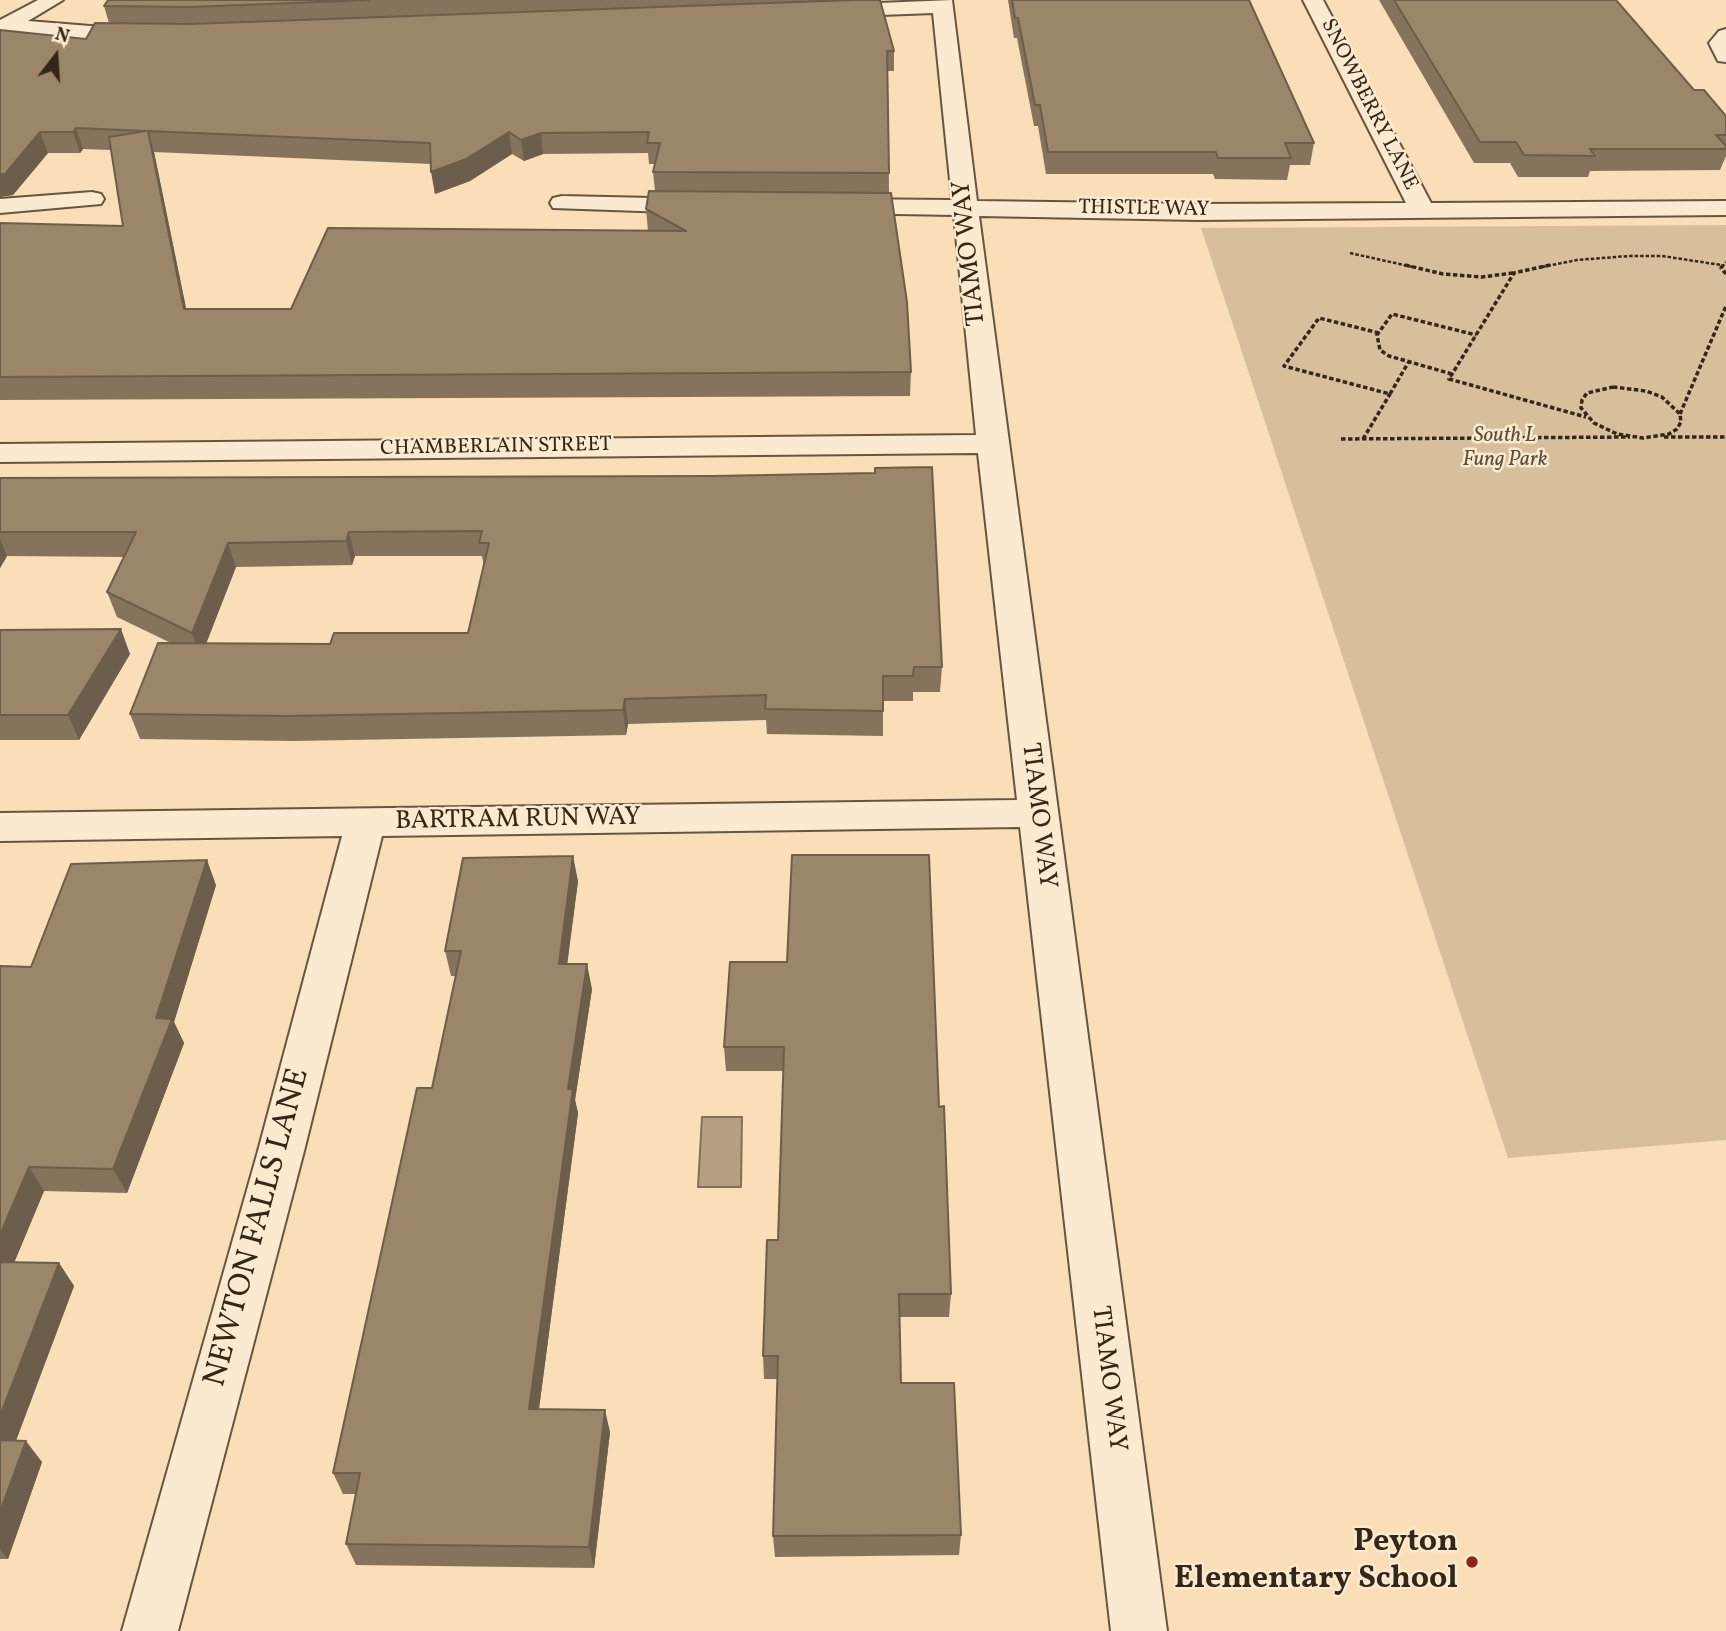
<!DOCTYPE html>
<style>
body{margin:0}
#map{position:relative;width:1726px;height:1631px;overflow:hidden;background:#f9deb7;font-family:Vollkorn,serif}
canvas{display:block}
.north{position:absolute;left:21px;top:21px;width:70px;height:70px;-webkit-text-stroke:5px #fbead0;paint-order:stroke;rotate:17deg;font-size:19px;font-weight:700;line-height:28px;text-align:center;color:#352717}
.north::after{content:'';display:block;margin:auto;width:24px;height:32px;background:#352717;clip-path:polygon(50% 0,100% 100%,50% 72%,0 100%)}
</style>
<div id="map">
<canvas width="1726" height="1631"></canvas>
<div class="north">N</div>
</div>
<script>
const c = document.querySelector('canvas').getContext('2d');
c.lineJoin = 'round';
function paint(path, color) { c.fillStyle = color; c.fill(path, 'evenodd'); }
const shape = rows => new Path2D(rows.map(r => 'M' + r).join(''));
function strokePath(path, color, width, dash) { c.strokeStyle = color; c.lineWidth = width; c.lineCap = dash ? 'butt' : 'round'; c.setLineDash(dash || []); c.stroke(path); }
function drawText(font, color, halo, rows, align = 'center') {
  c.font = font + ' Vollkorn,serif'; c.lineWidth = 5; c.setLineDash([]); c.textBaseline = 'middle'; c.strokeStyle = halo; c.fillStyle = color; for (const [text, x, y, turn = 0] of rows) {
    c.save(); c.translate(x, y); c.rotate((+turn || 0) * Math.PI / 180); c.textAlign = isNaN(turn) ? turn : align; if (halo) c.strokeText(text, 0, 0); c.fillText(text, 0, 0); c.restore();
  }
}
paint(shape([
 [1726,225,1726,1140,1508,1158,1201,228]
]), '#d8bf9c');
const water = shape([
 [702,1117,742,1117,741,1187,698,1187,702,1117]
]);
paint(water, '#b6a081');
strokePath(water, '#827057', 2);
const minor = shape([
 [38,0,63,0,28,21,140,30,151,36,140,42,0,33,0,20,38,0],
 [952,0,977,201,1198,204,1406,203,1303,0,1323,0,1431,203,1726,201,1726,215,1198,220,979,216,1167,1631,1111,1631,1020,827,382,836,304,1151,178,1631,122,1631,258,1151,342,836,0,841,0,813,1017,800,978,453,0,462,0,444,976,435,954,215,839,213,830,211,827,206,830,201,839,199,952,200,933,13,830,17,820,11,830,5,952,0],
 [1726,29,1726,62,1718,61,1709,43,1719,31,1726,29],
 [92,192,101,194,104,199,101,204,0,213,0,199,92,192],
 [562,196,698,199,707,201,710,206,707,211,698,213,553,208,550,203,553,198,562,196]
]);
strokePath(minor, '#66553f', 4);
strokePath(shape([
 [1350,253,1413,267],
 [1542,267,1577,260,1629,256,1662,256,1721,265],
 [1722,267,1726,262]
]), '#352717', 2.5, [3.5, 2]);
strokePath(shape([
 [1405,265,1443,274,1482,277,1513,273],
 [1550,265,1514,273,1449,379,1586,417],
 [1723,265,1721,268,1726,274],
 [1379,333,1319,318,1284,366,1390,394,1408,363],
 [1452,374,1389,356,1380,350,1377,335,1392,314,1476,335],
 [1613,387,1646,391,1662,397,1680,414,1681,422,1677,429,1669,434,1643,438,1617,434,1594,423,1581,408,1582,400,1587,393,1613,387],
 [1680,414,1726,306],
 [1664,437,1726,437],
 [1341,439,1630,437],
 [1363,439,1390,394]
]), '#352717', 3.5, [4.5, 2.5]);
paint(minor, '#fbead0');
paint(shape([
 [108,0,880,0,894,51,894,71,888,71,889,193,911,372,910,396,0,400,0,223,123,226,111,150,83,149,80,153,48,153,13,195,0,197,86,39,109,23,104,6],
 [154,152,431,164,435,194,470,181,512,154,524,161,543,154,648,153,649,164,655,164,653,172,655,191,646,209,648,231,291,309,186,309],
 [1008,0,1249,0,1314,143,1310,165,1290,165,1287,180,1215,179,1213,174,1046,174,1038,126,1034,126,1017,38,1014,38],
 [1379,0,1616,0,1694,90,1726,116,1726,156,1720,170,1590,171,1588,177,1518,177,1510,163,1474,163],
 [713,476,942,667,940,692,913,692,913,701,883,701,883,736,767,734,766,720,628,724,626,735,294,741,140,739,130,714,171,643,117,617,107,592,125,557,7,556,0,568,0,478],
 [355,556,482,556,484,567,468,633,330,644,206,643,236,567,352,565],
 [0,630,130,654,79,740,0,740],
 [578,881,567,964,592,989,575,1100,578,1113,539,1409,610,1432,594,1568,356,1565,346,1544,356,1494,343,1494,333,1473,432,1088,456,976,451,976,445,951],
 [216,885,174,1022,184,1043,127,1193,44,1191,14,1262,59,1263,74,1286,16,1440,42,1462,8,1559,0,1559,0,966,31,967],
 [730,962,939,1107,951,1294,949,1317,900,1317,901,1383,961,1535,959,1555,775,1557,773,1536,778,1379,764,1379,763,1356,778,1240,783,1071,726,1071,724,1047]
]), '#85735b');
paint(shape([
 [76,128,83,149,80,153,73,132],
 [148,131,154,152,191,332,184,309],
 [40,132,48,153,13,195,0,197,0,174],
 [509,132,512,154,470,181,435,194,431,172],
 [541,133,543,154,524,161,521,140],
 [349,532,355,556,352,565,346,541],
 [0,539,7,556,0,568],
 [228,543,236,567,201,657,192,633],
 [121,629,130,654,79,740,68,715],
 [625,699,628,724,626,735,623,710],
 [573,856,578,881,564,989,559,964],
 [207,860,216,885,174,1022,184,1043,127,1193,113,1169,156,1018],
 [587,964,592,989,575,1100,578,1113,536,1431,529,1409,568,1089],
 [29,1167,44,1191,5,1285,0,1279,0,1235],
 [59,1263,74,1286,8,1462,0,1452,0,1416],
 [605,1410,610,1432,594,1568,589,1547],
 [26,1441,42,1462,8,1559,0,1550,0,1512]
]), '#6c5e4a');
const building = shape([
 [108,0,369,0,190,7,104,6,108,0],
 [852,0,880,0,894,51,887,51,889,173,653,172,660,143,647,143,649,132,541,133,521,140,509,132,466,159,431,172,430,143,148,131,184,309,291,309,328,228,686,231,646,209,649,191,891,193,907,302,911,372,0,377,0,223,123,226,109,137,146,131,76,128,73,132,40,132,5,174,0,174,0,30,86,39,95,23,190,24,852,0],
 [1012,0,1249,0,1314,143,1285,143,1291,158,1218,158,1216,152,1048,152,1040,105,1035,105,1018,18,1015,18,1012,0],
 [1394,0,1616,0,1694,90,1704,90,1726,116,1726,135,1716,135,1726,146,1726,149,1590,149,1595,156,1524,155,1516,142,1480,142,1394,0],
 [932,467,942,667,914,667,913,676,883,676,883,711,765,709,766,695,625,699,623,710,287,716,130,714,158,643,330,644,334,633,468,633,489,543,479,543,482,531,349,532,346,541,228,543,192,633,107,592,136,532,0,532,0,478,713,476,875,473,875,468,932,467],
 [121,629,68,715,0,715,0,630,121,629],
 [792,855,929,855,939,1107,944,1106,951,1294,899,1294,901,1383,954,1383,961,1535,773,1536,778,1356,763,1356,767,1240,778,1240,784,1047,724,1047,730,962,787,962,792,855],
 [573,856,559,964,587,964,568,1089,573,1089,529,1409,605,1410,589,1547,346,1544,360,1473,333,1473,417,1088,432,1088,461,951,445,951,463,858,573,856],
 [207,860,156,1018,172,1019,113,1169,29,1167,0,1235,0,966,31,967,71,864,207,860],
 [0,1262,59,1263,0,1416,0,1262],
 [0,1440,26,1441,0,1512,0,1440]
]);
paint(building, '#9b866a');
strokePath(building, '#6c5e4a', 2);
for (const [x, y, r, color] of [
 [1472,1562,7,"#8f2418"]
]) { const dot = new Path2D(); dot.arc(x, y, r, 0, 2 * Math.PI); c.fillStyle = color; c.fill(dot); strokePath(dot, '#fbead0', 2.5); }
drawText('21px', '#352717', '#fbead0', [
 ["SNOWBERRY LANE",1368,105,63],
 ["THISTLE WAY",1144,210,1],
 ["CHAMBERLAIN STREET",496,448,-1]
]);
drawText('italic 21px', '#5e4d38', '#fbead0', [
 ["South L",1505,437],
 ["Fung Park",1505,461]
]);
drawText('26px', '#352717', '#fbead0', [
 ["TIAMO WAY",971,253,-96],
 ["TIAMO WAY",1037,816,83],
 ["BARTRAM RUN WAY",518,821,-1],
 ["TIAMO WAY",1107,1379,83]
]);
drawText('32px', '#352717', '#fbead0', [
 ["NEWTON FALLS LANE",259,1228,-75]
]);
drawText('bold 32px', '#352717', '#fbead0', [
 ["Peyton",1458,1544],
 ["Elementary School",1458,1581]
], 'right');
</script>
